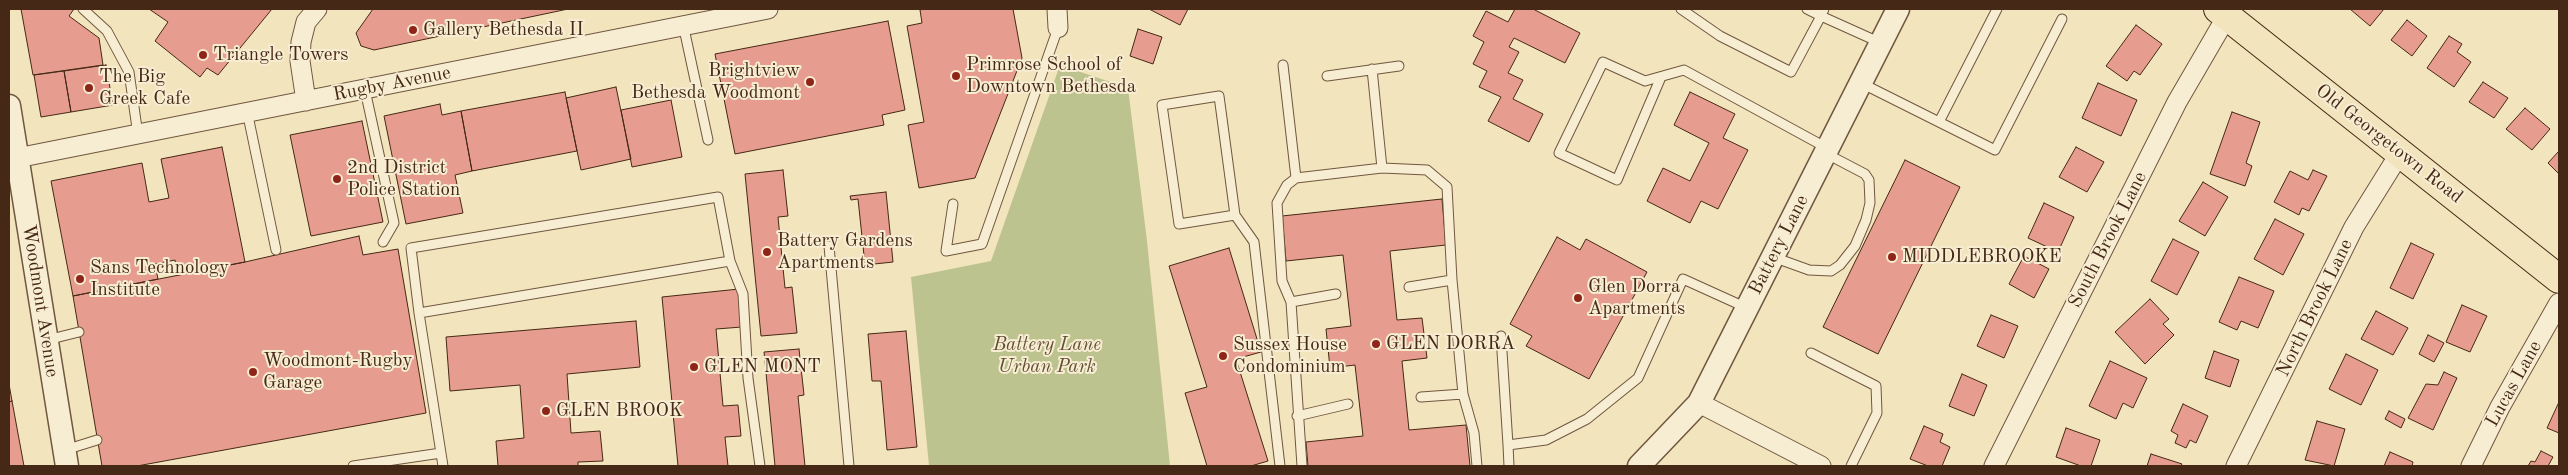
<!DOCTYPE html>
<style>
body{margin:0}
#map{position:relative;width:2568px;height:475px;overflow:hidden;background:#f2e4bc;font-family:"Old Standard TT",serif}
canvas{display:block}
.frame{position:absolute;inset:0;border:10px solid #452815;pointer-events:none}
</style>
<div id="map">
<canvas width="2568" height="475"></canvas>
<div class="frame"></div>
</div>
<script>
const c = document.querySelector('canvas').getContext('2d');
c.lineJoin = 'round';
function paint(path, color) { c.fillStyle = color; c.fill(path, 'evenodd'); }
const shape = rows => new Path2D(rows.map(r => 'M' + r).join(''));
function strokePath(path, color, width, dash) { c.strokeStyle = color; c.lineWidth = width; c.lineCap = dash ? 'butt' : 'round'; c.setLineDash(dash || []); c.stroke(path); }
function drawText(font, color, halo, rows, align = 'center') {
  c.font = font + ' "Old Standard TT",serif'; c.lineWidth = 4; c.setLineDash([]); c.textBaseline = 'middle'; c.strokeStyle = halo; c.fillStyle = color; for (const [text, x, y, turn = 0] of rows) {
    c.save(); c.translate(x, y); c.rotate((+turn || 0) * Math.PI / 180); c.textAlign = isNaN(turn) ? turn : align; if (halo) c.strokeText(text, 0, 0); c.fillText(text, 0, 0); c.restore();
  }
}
paint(shape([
 [1060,65,1128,88,1147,241,1170,466,929,466,911,277,991,261]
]), '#bdc38f');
const building = shape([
 [21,9,74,9,69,16,99,38,103,65,33,75,21,9],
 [149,9,272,9,218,75,207,68,200,77,155,41,168,22,149,9],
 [373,9,568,9,374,50,361,46,356,33,373,9],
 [1013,9,1022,58,975,178,919,188,908,125,924,122,907,26,922,23,920,10,924,9,1013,9],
 [1149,9,1188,9,1180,25,1149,9],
 [1515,9,1533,9,1580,33,1565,63,1514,38,1509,47,1519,52,1508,73,1523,80,1513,99,1543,114,1529,142,1488,121,1501,97,1479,87,1487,71,1473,64,1484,42,1473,36,1486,11,1508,22,1515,9],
 [2350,9,2384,9,2370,26,2350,9],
 [2407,20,2427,36,2412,56,2391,40,2407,20],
 [888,21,905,110,882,115,884,125,735,154,715,54,888,21],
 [2136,25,2162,44,2140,75,2134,71,2127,81,2106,66,2136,25],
 [1138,29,1162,37,1153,64,1130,56,1138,29],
 [2449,36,2462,44,2457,52,2471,62,2454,87,2427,68,2449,36],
 [106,65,113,105,71,112,64,71,106,65],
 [64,71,71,112,41,117,34,75,64,71],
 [2483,82,2508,98,2494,118,2469,102,2483,82],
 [2098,83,2137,100,2121,136,2082,118,2098,83],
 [616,87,631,159,581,170,566,98,616,87],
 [565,92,577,151,472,171,461,111,565,92],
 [1690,92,1735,114,1723,138,1748,150,1718,209,1701,201,1690,223,1647,201,1663,168,1690,181,1709,143,1674,125,1690,92],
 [671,100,682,157,632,167,621,110,671,100],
 [440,104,442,115,461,111,472,171,455,175,463,213,406,224,384,116,440,104],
 [2525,108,2550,129,2532,150,2506,129,2525,108],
 [2232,112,2260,122,2246,163,2252,166,2245,186,2210,174,2232,112],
 [362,121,383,222,311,236,290,135,362,121],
 [222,147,245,262,178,275,175,260,155,264,158,279,73,296,51,181,142,163,149,202,169,198,161,159,222,147],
 [2076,147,2104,162,2087,192,2059,177,2076,147],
 [2559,151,2559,174,2548,163,2559,151],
 [1905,160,1960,187,1878,354,1823,327,1905,160],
 [783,170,788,216,778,217,785,288,792,287,797,333,761,336,745,174,783,170],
 [2313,170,2327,176,2309,211,2302,208,2299,215,2274,202,2290,171,2308,180,2313,170],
 [2203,182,2228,197,2205,236,2179,221,2203,182],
 [886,192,893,262,865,265,858,199,851,200,850,196,886,192],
 [1442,199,1446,245,1390,251,1397,320,1422,318,1427,358,1402,361,1409,430,1466,425,1470,466,1308,466,1306,442,1363,436,1355,365,1330,368,1326,329,1351,326,1343,255,1286,261,1282,216,1442,199],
 [2044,203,2074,217,2058,252,2028,238,2044,203],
 [2275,219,2304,234,2283,275,2254,259,2275,219],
 [359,236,363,255,398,249,426,413,137,466,102,466,73,296,245,262,359,236],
 [1557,237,1580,250,1586,239,1647,272,1589,379,1526,346,1532,336,1510,324,1557,237],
 [2173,239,2199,252,2177,295,2151,281,2173,239],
 [2411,243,2434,254,2413,299,2390,288,2411,243],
 [1229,248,1261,352,1236,359,1268,461,1251,466,1207,466,1185,393,1207,387,1169,266,1229,248],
 [2024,256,2049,269,2034,298,2009,284,2024,256],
 [2239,277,2274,291,2258,328,2241,321,2237,330,2219,322,2239,277],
 [739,289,742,327,716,329,723,406,738,405,741,436,725,437,728,466,678,466,662,297,739,289],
 [2150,299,2169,319,2163,324,2174,335,2145,364,2115,332,2150,299],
 [2462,305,2487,316,2470,352,2446,342,2462,305],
 [2376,311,2408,328,2393,355,2361,339,2376,311],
 [1991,315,2018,326,2004,358,1977,346,1991,315],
 [636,321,640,367,567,374,571,433,600,431,603,461,578,462,578,466,498,466,496,441,524,438,520,385,450,391,446,337,636,321],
 [906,331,917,447,887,450,881,381,872,381,868,334,906,331],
 [2428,335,2444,343,2434,362,2419,354,2428,335],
 [799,349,804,395,798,396,805,466,775,466,764,352,799,349],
 [2214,351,2239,360,2230,387,2205,378,2214,351],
 [2346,354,2378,370,2361,405,2329,389,2346,354],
 [2110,361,2147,378,2133,408,2123,403,2116,419,2089,406,2110,361],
 [2444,372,2457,378,2433,430,2408,418,2426,384,2438,385,2444,372],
 [1962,374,1987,385,1974,416,1949,406,1962,374],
 [9,384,12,401,9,402,9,384],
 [12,401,24,466,9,466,9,402,12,401],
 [2559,402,2559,433,2547,428,2559,402],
 [2183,404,2208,416,2196,443,2190,440,2186,448,2175,443,2178,435,2171,431,2183,404],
 [2389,411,2405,419,2401,428,2385,419,2389,411],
 [2317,421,2345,429,2334,466,2305,460,2317,421],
 [1924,426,1943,434,1940,442,1950,447,1942,466,1928,466,1910,459,1924,426],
 [2066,428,2100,440,2091,466,2081,466,2056,457,2066,428],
 [2541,451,2553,457,2548,466,2528,466,2531,461,2535,462,2541,451],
 [2390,452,2413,462,2412,466,2384,466,2390,452],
 [2151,454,2182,464,2181,466,2147,466,2151,454]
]);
paint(building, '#e69d8f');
strokePath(building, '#452815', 1);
const service = shape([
 [83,9,107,31,129,72,138,135],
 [1681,9,1720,36,1791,72,1821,16,1881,43],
 [1807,9,1821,16,1824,9],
 [683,24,708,140],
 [1283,65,1296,178],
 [1372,69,1382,168],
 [1327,76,1399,66],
 [1661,77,1617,180,1559,153,1603,62,1645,81,1684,70,1827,148],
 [1861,83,1995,150,2062,19],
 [365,90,394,223,383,242],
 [247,111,276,250],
 [1939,122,1997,9],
 [953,204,946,251,982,244,1058,28],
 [1235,215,1179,224,1162,105,1219,96,1235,215,1254,242,1280,466],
 [829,246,849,466],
 [1773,257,1809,270,1831,271,1840,265,1855,246,1866,220,1870,203,1869,180,1865,174,1825,153],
 [730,261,743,294,748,378,760,466],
 [1409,287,1452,280,1463,394,1474,433,1477,466],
 [1291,302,1282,281,1277,203,1287,185,1296,178,1382,168,1427,170,1447,187,1452,280],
 [419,313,411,248,718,197,730,261,419,313,443,466],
 [1501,336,1508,445],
 [47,340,79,332],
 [1811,353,1876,386,1877,413,1851,466],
 [1421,397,1463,394],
 [1297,416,1348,404],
 [65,450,97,440],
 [353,466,441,453],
 [1302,466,1291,302,1336,294],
 [1509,466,1508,445,1546,440,1587,419,1638,378,1683,279,1747,308]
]);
const minor = shape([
 [1057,9,1058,28],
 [306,101,300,61,301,42,306,22,317,9],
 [17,158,768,9],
 [1699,403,1821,466],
 [1994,466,2177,102,2227,16],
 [2236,466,2354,227,2400,153],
 [2471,466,2500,407,2559,303]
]);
const tertiary = shape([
 [9,106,67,466],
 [1639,466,1699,403,1898,9]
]);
const primary = shape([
 [2218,9,2559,279]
]);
strokePath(service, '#70573f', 11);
strokePath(minor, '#70573f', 21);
strokePath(tertiary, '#70573f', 25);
strokePath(primary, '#452815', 30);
strokePath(service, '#f7edd3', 9);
strokePath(minor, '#f7edd3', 19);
strokePath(tertiary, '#f7edd3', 22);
strokePath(primary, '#f2e4bc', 28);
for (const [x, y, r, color] of [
 [413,30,5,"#8f2418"],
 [203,55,5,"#8f2418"],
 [956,76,5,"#8f2418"],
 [810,82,5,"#8f2418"],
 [89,88,5,"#8f2418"],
 [337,179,5,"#8f2418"],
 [767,252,5,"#8f2418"],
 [1892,257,5,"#8f2418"],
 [80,279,5,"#8f2418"],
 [1578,298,5,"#8f2418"],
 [1376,344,5,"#8f2418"],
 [1223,356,5,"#8f2418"],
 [694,367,5,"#8f2418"],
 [253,372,5,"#8f2418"],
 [546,411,5,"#8f2418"]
]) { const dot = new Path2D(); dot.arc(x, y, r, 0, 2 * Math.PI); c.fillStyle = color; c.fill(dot); strokePath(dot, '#f7edd3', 2); }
drawText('19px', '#452815', '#f7edd3', [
 ["Gallery Bethesda II",423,30],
 ["Triangle Towers",213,55],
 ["Primrose School of",966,65],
 ["Downtown Bethesda",966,87],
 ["Brightview",800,71,"right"],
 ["Bethesda Woodmont",800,93,"right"],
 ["The Big",99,77],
 ["Greek Cafe",99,99],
 ["2nd District",347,168],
 ["Police Station",347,190],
 ["Battery Gardens",777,241],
 ["Apartments",777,263],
 ["MIDDLEBROOKE",1902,257],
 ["Sans Technology",90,268],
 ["Institute",90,290],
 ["Glen Dorra",1588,287],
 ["Apartments",1588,309],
 ["GLEN DORRA",1386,344],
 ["Sussex House",1233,345],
 ["Condominium",1233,367],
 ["Woodmont-Rugby",263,361],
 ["Garage",263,383],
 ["GLEN MONT",704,367],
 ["GLEN BROOK",556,411]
], 'left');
drawText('19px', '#452815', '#f7edd3', [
 ["Rugby Avenue",392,84,-11],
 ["Old Georgetown Road",2389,144,38],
 ["South Brook Lane",2108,240,-63],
 ["Battery Lane",1779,245,-63],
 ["Woodmont Avenue",40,301,81],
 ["North Brook Lane",2315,308,-64],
 ["Lucas Lane",2514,384,-61]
]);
drawText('italic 19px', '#634f34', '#f7edd3', [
 ["Battery Lane",1047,345],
 ["Urban Park",1047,367]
]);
</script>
